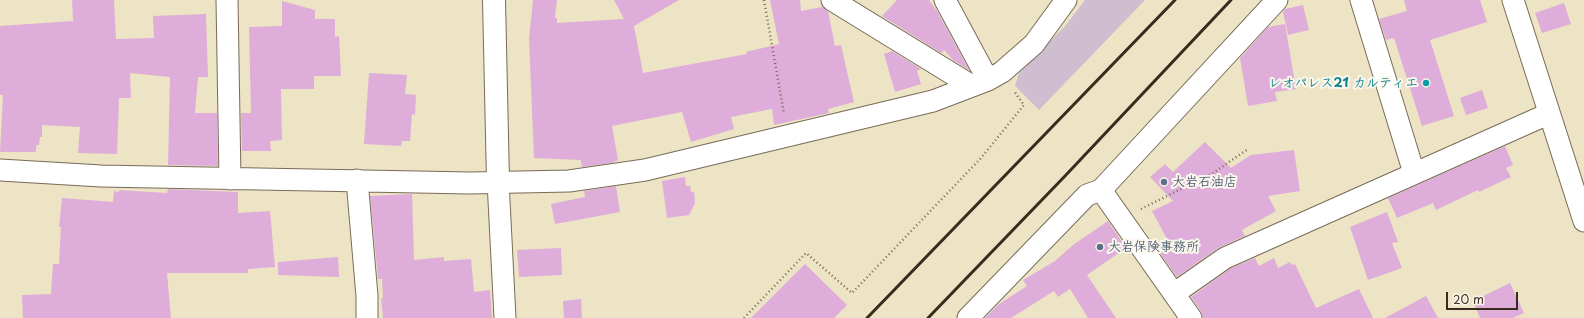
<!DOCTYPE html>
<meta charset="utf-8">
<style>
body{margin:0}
#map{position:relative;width:1584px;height:318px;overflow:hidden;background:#ece4c4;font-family:"Playpen Sans",sans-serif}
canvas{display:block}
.scale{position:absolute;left:1446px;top:292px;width:72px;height:18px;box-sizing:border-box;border:2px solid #3b2a1e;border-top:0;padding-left:5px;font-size:12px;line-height:14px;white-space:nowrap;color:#3b2a1e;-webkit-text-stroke:3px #fbf7ec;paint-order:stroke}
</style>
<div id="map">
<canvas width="1584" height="318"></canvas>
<div class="scale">20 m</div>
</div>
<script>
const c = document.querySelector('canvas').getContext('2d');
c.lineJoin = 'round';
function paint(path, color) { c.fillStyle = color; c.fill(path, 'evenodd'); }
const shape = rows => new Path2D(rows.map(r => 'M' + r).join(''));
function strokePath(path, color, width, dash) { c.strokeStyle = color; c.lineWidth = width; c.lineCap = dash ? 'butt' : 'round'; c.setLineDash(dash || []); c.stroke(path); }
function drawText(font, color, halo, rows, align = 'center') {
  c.font = font + ' "Playpen Sans","Klee One",sans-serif'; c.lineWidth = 4; c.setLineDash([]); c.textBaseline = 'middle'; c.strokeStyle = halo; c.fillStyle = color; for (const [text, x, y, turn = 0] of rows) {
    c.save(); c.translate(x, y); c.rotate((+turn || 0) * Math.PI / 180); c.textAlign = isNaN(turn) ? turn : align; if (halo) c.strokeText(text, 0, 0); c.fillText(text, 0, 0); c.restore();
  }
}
paint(shape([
 [1085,0,1145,0,1039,110,1015,86,1019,73,1066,25]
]), '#cebed0');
paint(shape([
 [72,0,114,0,116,39,154,38,153,16,206,14,208,77,198,77,195,113,217,113,218,166,168,165,170,77,130,73,131,98,119,98,117,154,78,153,80,127,42,125,42,137,40,137,39,145,36,145,36,152,0,152,3,95,0,95,0,26,73,21],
 [533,0,557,0,555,18,557,18,557,23,624,19,614,0,679,0,634,26,643,73,747,54,746,52,779,44,770,0,800,0,801,11,822,7,828,11,835,46,841,45,854,102,828,109,829,113,774,125,772,109,731,117,734,129,691,142,682,112,612,126,618,160,612,163,582,167,581,160,534,158,529,39],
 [897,0,929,0,937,11,969,70,953,60,944,50,941,53,882,16],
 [1404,0,1480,0,1487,22,1430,40,1454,116,1422,126,1394,38,1386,40,1379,19,1407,11],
 [282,1,315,10,315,19,335,19,335,37,339,36,341,76,314,76,314,89,281,89,282,140,270,141,271,151,242,151,241,113,251,113,249,27,282,26],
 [1564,3,1571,24,1542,33,1535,13],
 [1303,5,1309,30,1288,35,1283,12,1285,9],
 [1285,24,1296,89,1275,92,1277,101,1248,106,1240,58,1268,27],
 [892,51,921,69,917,71,921,84,895,92,884,54],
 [369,73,407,75,405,94,416,95,415,115,412,114,410,141,402,141,401,146,364,144],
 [1482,90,1488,108,1466,115,1460,98],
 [1205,142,1231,168,1251,155,1294,150,1300,191,1268,196,1276,211,1242,230,1245,236,1218,248,1177,277,1157,249,1168,241,1152,211,1173,201,1150,177,1165,164,1173,172],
 [1505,146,1513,165,1506,168,1511,177,1479,192,1478,190,1436,210,1433,203,1397,218,1388,198],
 [685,177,686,186,690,186,691,192,694,192,695,203,689,215,667,218,662,181],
 [616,186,620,212,555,224,551,204,585,197,584,191],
 [168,189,238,192,238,213,270,211,275,267,248,269,248,273,167,273,171,318,23,318,22,295,51,294,53,264,59,264,61,227,59,227,62,198,113,202,114,191,119,192,119,190,167,193],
 [412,194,414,260,444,257,444,261,471,259,474,292,490,290,492,318,383,318,381,298,383,298,382,279,378,279,370,196],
 [1387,212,1398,242,1392,243,1402,268,1368,280,1350,227],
 [1108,221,1126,248,1087,275,1116,318,1088,318,1070,289,1058,297,1054,291,1011,318,985,318,999,304,1027,286,1023,280,1055,261,1073,245],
 [561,248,562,275,519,277,517,250],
 [338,257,339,277,278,275,278,262],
 [1255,258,1259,266,1274,258,1278,268,1290,262,1292,265,1295,264,1316,308,1359,289,1373,318,1203,318,1201,311,1191,297,1231,268],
 [805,264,847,305,834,318,751,318],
 [1510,283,1524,313,1513,318,1480,318,1473,301],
 [1426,296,1438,318,1385,318],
 [581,299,582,318,564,318,563,301]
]), '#dfadda');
const street = shape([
 [227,0,230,179],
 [832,0,972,86],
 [945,0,988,80],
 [1361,0,1414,173],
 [1513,0,1584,221],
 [0,170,101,176,470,183,569,181,645,170,933,101,988,80,1002,72,1034,44,1066,0],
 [357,180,367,296,367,318],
 [498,181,505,318],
 [1101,190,1191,318],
 [1175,293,1225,258,1548,114],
 [968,318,1087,195,1101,190,1277,0]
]);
const secondary = shape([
 [494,0,498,181]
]);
strokePath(street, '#796b58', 23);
strokePath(secondary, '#796b58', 24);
strokePath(shape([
 [764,0,784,114],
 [1141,209,1213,173,1248,149],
 [744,318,806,253,852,293,981,158,1024,105,1014,91]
]), '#796b58', 2.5, [1, 3]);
strokePath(street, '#fff', 21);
strokePath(secondary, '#fff', 22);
strokePath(shape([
 [867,318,1175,0],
 [928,318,1065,176,1231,0]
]), '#3b2a1e', 3);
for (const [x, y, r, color] of [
 [1426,83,4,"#0f9aa8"],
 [1164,182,4,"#5c6f8a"],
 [1100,247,4,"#5c6f8a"]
]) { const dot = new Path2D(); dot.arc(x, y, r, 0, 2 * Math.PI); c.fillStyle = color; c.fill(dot); strokePath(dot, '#fbf7ec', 1.5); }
drawText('bold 13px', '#0d838f', '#fbf7ec', [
 ["レオパレス21 カルティエ",1418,83]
], 'right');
drawText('bold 13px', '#4e5e75', '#fbf7ec', [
 ["大岩石油店",1172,182],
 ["大岩保険事務所",1108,247]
], 'left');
</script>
